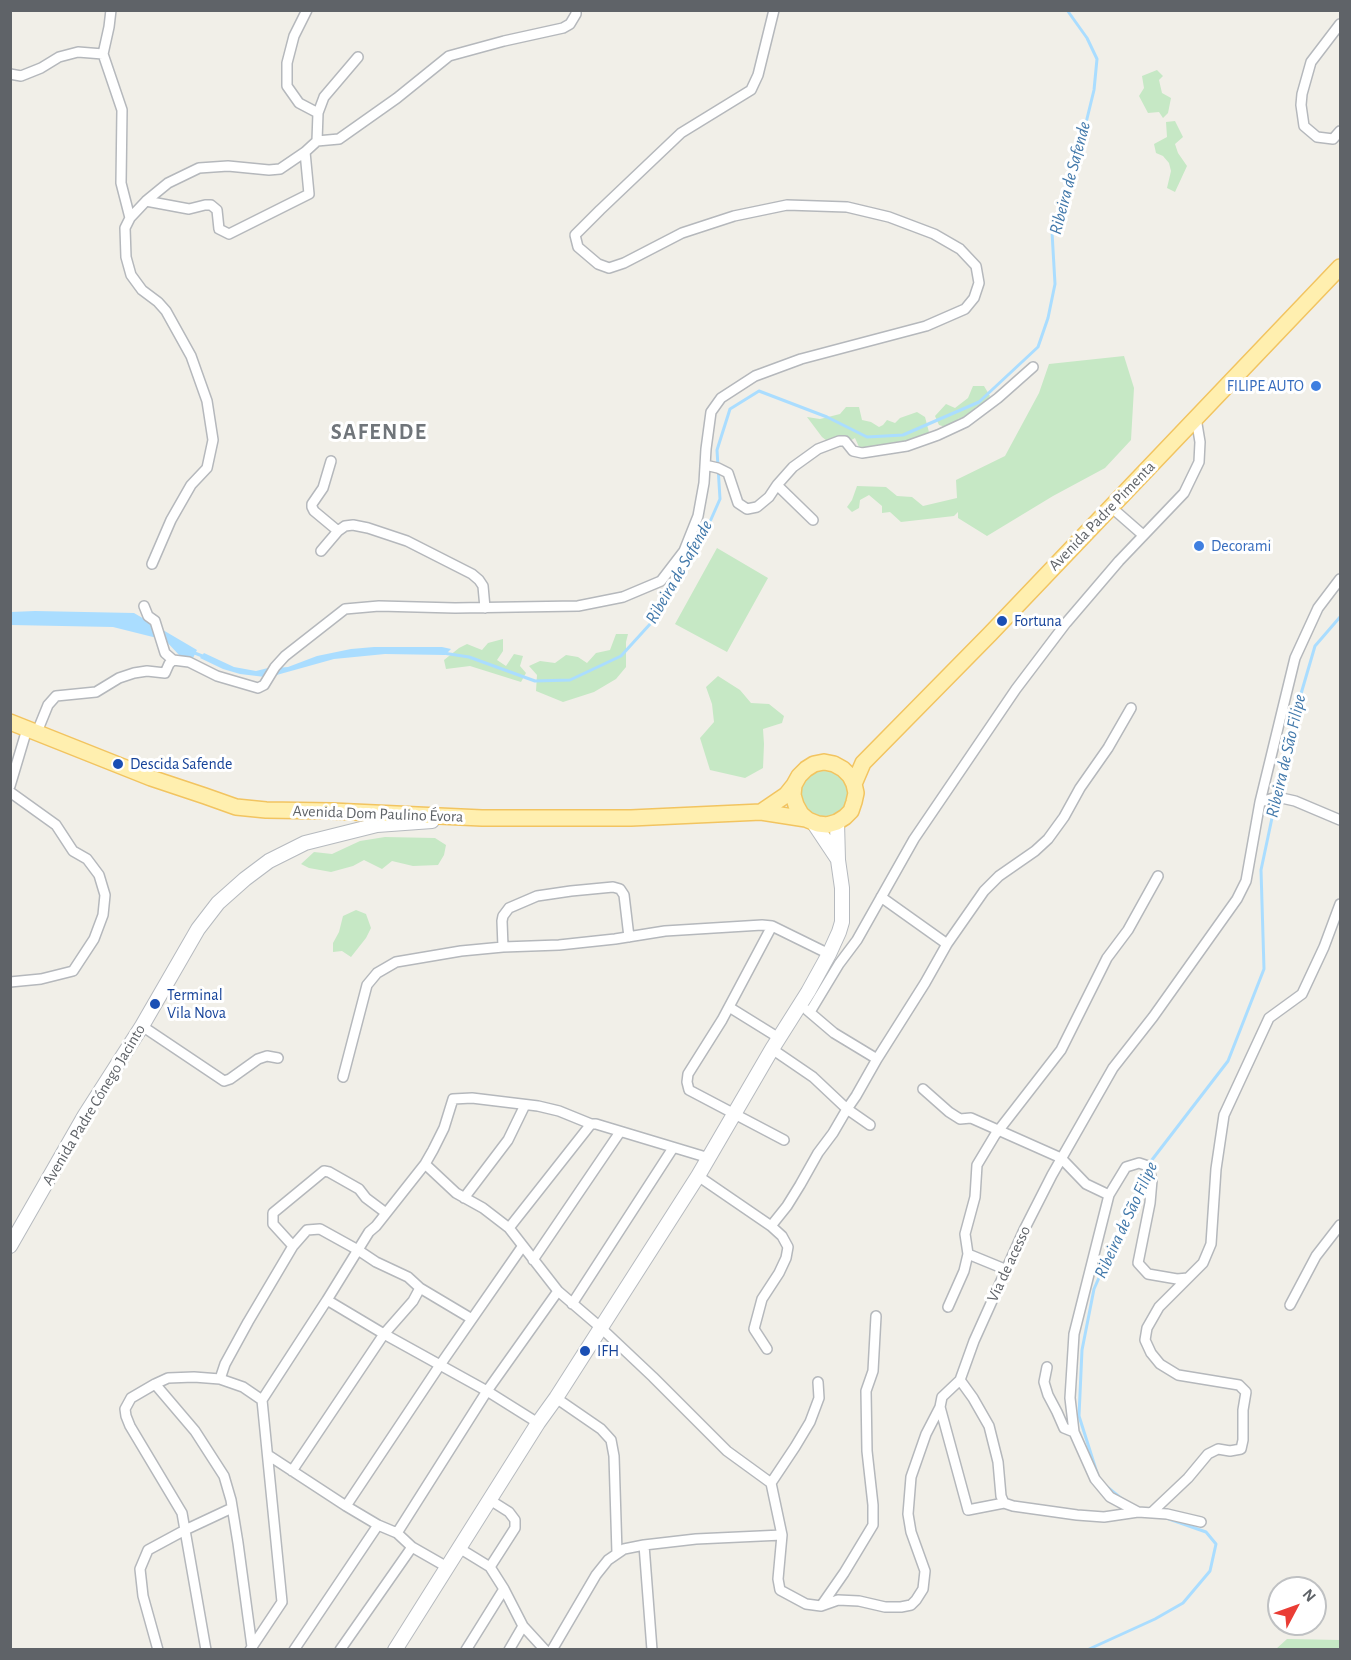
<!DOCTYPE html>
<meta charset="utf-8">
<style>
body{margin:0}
#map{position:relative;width:1351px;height:1660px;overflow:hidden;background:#f1efe8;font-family:"Alegreya Sans",sans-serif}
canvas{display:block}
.frame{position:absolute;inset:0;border:12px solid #5f6368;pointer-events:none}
.north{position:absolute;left:1267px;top:1576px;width:60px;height:60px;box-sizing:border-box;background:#fff;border:2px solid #bfc1c3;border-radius:50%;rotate:49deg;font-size:16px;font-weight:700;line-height:24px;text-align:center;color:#5f6368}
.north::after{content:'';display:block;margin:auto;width:21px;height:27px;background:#ea3d35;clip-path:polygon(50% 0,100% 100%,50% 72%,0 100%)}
</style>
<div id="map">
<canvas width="1351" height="1660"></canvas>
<div class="frame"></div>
<div class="north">N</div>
</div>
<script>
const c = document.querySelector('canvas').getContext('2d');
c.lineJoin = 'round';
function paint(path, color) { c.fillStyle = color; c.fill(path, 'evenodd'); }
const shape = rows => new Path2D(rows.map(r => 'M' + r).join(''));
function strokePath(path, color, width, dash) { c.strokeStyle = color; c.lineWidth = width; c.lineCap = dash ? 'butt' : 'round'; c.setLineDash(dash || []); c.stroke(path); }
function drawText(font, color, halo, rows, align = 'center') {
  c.font = font + ' "Alegreya Sans",sans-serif'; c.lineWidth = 6; c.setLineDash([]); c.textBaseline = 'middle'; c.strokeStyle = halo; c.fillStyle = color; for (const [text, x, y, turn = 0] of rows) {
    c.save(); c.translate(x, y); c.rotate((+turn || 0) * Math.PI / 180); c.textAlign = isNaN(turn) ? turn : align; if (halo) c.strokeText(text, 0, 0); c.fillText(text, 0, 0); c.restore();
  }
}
paint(shape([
 [1157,70,1163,76,1159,80,1162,93,1171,98,1168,113,1163,118,1159,112,1148,113,1139,96,1144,88,1142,76],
 [1175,121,1183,137,1175,144,1178,153,1187,166,1175,192,1167,188,1171,171,1169,163,1163,156,1156,153,1154,144,1167,137,1166,122],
 [1124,356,1134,388,1131,440,1105,468,1053,496,987,536,958,518,958,512,954,516,901,522,890,512,882,513,882,506,869,495,860,500,859,508,852,512,847,507,852,500,857,486,886,487,897,496,912,497,923,506,957,498,956,480,1005,456,1039,393,1049,364],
 [973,386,984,386,990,396,985,403,976,407,971,414,958,419,952,429,939,425,935,416,946,404,955,408,968,398],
 [846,407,859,407,862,420,871,422,879,427,883,425,887,420,895,423,900,418,917,412,925,417,930,436,919,447,907,440,901,443,868,453,859,447,855,438,846,443,831,444,822,437,807,417,820,419,840,414],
 [717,548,768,578,727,652,675,624],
 [616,634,628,634,626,642,626,667,616,679,594,692,563,702,536,691,537,675,529,666,540,661,555,663,566,655,578,657,587,663,596,653,610,650],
 [503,639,503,651,497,660,506,666,514,654,523,656,520,666,526,673,521,682,470,666,446,669,444,660,459,648,467,644,482,650,488,643],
 [718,676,740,690,751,703,769,704,784,716,782,723,763,729,764,744,763,768,745,778,710,770,700,738,714,722,712,704,706,687],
 '800 795a24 24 0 1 1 48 0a24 24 0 1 1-48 0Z',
 [385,837,435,838,446,845,444,855,438,865,413,866,392,861,382,869,364,860,353,866,331,872,309,868,301,864,314,852,332,854,360,841],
 [356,910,366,914,371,928,366,938,351,957,342,951,333,952,333,943,339,932,343,916],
 [1287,1639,1340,1640,1340,1649,1276,1649]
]), '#c6e8c5');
paint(shape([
 [35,611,134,613,197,650,192,660,179,655,165,640,113,627,11,625,11,612],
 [374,647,442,647,451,649,445,655,385,654,334,659,273,676,276,668,288,667,317,656,351,649],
 [204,653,234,667,256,671,272,667,265,677,240,674,223,669,200,658]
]), '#adf');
strokePath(shape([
 [192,652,205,657],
 [443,653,469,657,535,681,570,680,621,656,651,623,666,592,701,542,720,499,717,450,730,409,759,391,827,417,867,437,903,435,979,402,1038,347,1048,318,1055,284,1052,232,1084,131,1094,90,1097,59,1087,38,1067,10],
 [1148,1165,1228,1061,1264,969,1261,870,1291,728,1315,646,1340,617],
 [1098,1476,1079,1416,1082,1350,1094,1289,1146,1171],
 [1106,1486,1122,1499],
 [1087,1650,1155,1619,1183,1603,1210,1571,1216,1544,1206,1532,1169,1519]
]), '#adf', 3);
const street = shape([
 [111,10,109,27,103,54,122,110,121,183,130,218],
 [307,10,294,36,287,63,287,86,299,103,318,113],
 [1340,24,1311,62,1302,94,1301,105,1304,126,1317,137,1333,139,1340,131],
 [10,74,21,76,41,68,59,57,78,52,103,54],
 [317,141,318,113,324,97,358,57],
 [146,201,189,209,205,205,211,205,217,210,219,229,229,234,309,194,305,152],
 [331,461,323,488,312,504,312,507,314,511,338,531],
 [705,465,718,468,728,473,738,503,747,509,757,507,769,497,777,485,813,520],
 [777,485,793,467,818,449,839,441,845,441,853,451,862,453,907,446,938,435,966,422,998,398,1033,367],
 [1111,507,1143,535],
 [321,551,338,531,345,526,353,525,368,528,407,541,472,574,479,580,483,586,485,608],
 [152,564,171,520,191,485,207,468,213,440,207,401,191,356,166,311,158,302,142,290,131,275,126,257,125,228,130,218,146,201,168,183,199,168,228,166,269,170,280,169,305,152,317,141,339,139,397,98,449,56,504,41,563,28,570,24,576,14,576,10],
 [144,606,148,616,155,621,165,653,173,660,189,662,217,676,258,688,264,685,275,667,285,656,345,609,379,606,455,608,578,606,623,597,661,581,684,551,698,516,704,483,706,449,711,412,721,398,755,376,801,359,926,326,965,309,974,298,979,283,976,266,960,249,934,234,889,217,847,207,787,205,734,216,682,233,624,263,609,268,598,264,578,247,575,235,600,210,681,133,751,90,758,75,774,10],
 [37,732,48,705,56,696,96,692,119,678,134,673,147,671,165,673,169,664,173,660],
 [10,786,27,729],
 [10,792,56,825,73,851,87,859,99,875,105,895,103,915,94,939,73,971,41,979,10,982],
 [1260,802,1295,658,1318,608,1340,579],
 [881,897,947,944],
 [772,926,722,1020,688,1074,687,1082,689,1090,784,1140],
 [503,947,502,921,503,916,509,908,537,896,571,891,613,887,620,889,624,895,629,937],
 [729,1007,779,1038],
 [807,1010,834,1033,877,1059],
 [810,1012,839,964,857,940,914,839,1016,689,1066,623,1119,561,1184,493,1199,462,1200,442,1196,418],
 [142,1026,224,1081,230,1079,258,1059,267,1056,278,1058],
 [772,1049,813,1077,847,1109,870,1125],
 [343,1077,367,985,377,973,396,962,461,951,503,947,559,945,615,939,665,931,762,925,772,926,829,954],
 [923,1089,949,1112,960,1119,971,1118,1061,1158,1086,1184,1109,1195,1126,1167,1139,1163,1148,1166,1152,1180,1150,1203,1138,1263,1148,1274,1177,1279,1188,1278,1203,1263,1211,1244,1216,1169,1224,1115,1269,1018,1302,994,1324,947,1340,904],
 [425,1164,456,1193,483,1208,509,1228,558,1291,600,1327,653,1377,727,1451,771,1483],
 [698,1176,771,1226,782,1236,788,1247,786,1258,779,1273,762,1299,754,1329,767,1349],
 [464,1198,508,1140,525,1105],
 [771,1226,787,1206,800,1185,818,1153,833,1133,847,1109,856,1096,877,1059,925,983,947,944,984,891,999,876,1035,851,1048,839,1064,817,1080,788,1108,748,1131,708],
 [509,1228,591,1124],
 [293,1246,273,1224,273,1213,324,1171,329,1172,359,1189,366,1198,386,1213],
 [968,1254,1007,1270],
 [533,1260,620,1132],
 [327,1300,369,1232,376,1226,425,1164,433,1150,444,1128,453,1099,472,1098,538,1106,559,1111,591,1124,596,1124,709,1158],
 [572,1304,673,1148],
 [1290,1305,1316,1256,1340,1225],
 [948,1307,964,1271,968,1254,965,1234,975,1197,977,1165,995,1135,1061,1050,1107,958,1128,930,1158,876],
 [1047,1367,1044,1382,1048,1395,1057,1412,1064,1428,1074,1432,1095,1479,1110,1497,1138,1512],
 [220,1379,225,1364,248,1322,293,1246,307,1230,320,1229,358,1250,376,1262,408,1277,420,1288,472,1319],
 [960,1380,973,1398,989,1426,998,1462,1001,1496,1004,1503,1013,1506,1077,1515,1104,1517,1138,1512,1167,1514,1201,1522],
 [155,1384,195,1431,224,1476,231,1500,238,1543,252,1647],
 [556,1398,601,1429,611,1440,614,1456,617,1553],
 [940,1407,968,1510,1004,1503],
 [1074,1432,1070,1398,1074,1334,1109,1195],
 [268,1455,346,1506],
 [292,1471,384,1334,413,1301,420,1288],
 [771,1483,782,1535,778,1579,780,1590,806,1604,821,1606,838,1600,859,1601,885,1607,901,1607,911,1605,916,1600,923,1589,925,1571,911,1532,908,1514,911,1477,926,1434,940,1407,942,1397,960,1380,974,1341,1024,1230,1052,1175,1113,1068,1153,1017,1237,899,1246,881,1260,802,1277,797,1295,801,1340,820],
 [771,1483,795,1447,810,1422,819,1398,818,1382],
 [1151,1513,1188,1478,1208,1454,1218,1449,1230,1451,1241,1449,1243,1440,1243,1410,1246,1392,1239,1385,1178,1375,1160,1364,1151,1353,1145,1340,1147,1328,1159,1307,1188,1278],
 [397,1533,487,1391,558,1291],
 [644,1545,652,1650],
 [459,1548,490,1567,504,1589],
 [447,1567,412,1547,397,1533,378,1525,346,1506,440,1365,522,1247],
 [490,1567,515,1528,515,1520,509,1512,490,1500],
 [821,1606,844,1573,873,1525,873,1505,867,1451,866,1391,873,1371,876,1316],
 [523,1626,545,1650],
 [158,1650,143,1596,140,1569,148,1550,185,1530,232,1508],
 [206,1650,182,1513,130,1426,126,1416,125,1409,131,1398,155,1384,168,1378,194,1377,220,1379,243,1387,262,1400],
 [250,1650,282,1602,262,1400,327,1300,384,1334,487,1391,538,1423],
 [294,1650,378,1525],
 [340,1650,412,1547],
 [466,1650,504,1589,523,1626,509,1650],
 [552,1650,596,1575,608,1560,624,1549,644,1545,696,1539,782,1535]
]);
const secondary = shape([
 [813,822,837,858],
 [10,1246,85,1115,142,1026,198,929,218,903,245,879,269,861,305,843,377,825,432,821],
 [395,1650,538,1423,556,1398,698,1176,772,1049,808,992,829,954,839,932,842,922,842,888,838,860,837,822]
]);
const primary = shape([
 [10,722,151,778,205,796,236,807,266,810,332,811,482,818,631,818,761,812,806,819],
 [854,784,863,763,990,634,1340,267],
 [761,812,786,795,794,785,799,776,806,769,814,764,824,762,834,764,843,769,850,776,854,784,856,793,854,802,851,811,845,817,837,822,827,825,818,824,808,820,801,814,796,805,793,795,794,785]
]);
strokePath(street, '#b5b8bc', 12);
strokePath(secondary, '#b6babf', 16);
strokePath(primary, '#f2c460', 18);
strokePath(street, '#fff', 9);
strokePath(secondary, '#fff', 14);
strokePath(primary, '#ffefaf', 15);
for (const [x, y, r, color] of [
 [1316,386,6,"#3f7fe0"],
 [1199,546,6,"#3f7fe0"],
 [1002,621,6,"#1a4fb4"],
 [118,764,6,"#1a4fb4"],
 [155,1004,6,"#1a4fb4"],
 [585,1351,6,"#1a4fb4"]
]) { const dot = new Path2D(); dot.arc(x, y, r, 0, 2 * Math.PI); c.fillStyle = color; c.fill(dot); strokePath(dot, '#fff', 2); }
drawText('16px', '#366cbe', '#fff', [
 ["FILIPE AUTO",1304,386],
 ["Decorami",1211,546,"left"]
], 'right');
drawText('16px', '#5f6368', '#fff', [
 ["Avenida Padre Pimenta",1102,516,-46],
 ["Avenida Dom Paulino Évora",378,814,2],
 ["Avenida Padre Cónego Jacinto",94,1105,-59],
 ["Via de acesso",1009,1264,-65]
]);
drawText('16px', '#164399', '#fff', [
 ["Fortuna",1014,621],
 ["Descida Safende",130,764],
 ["Terminal",167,995],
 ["Vila Nova",167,1013],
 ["IFH",597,1351]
], 'left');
drawText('italic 18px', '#4178aa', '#fff', [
 ["Ribeira de Safende",1070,178,-75],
 ["Ribeira de Safende",679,572,-60],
 ["Ribeira de São Filipe",1286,756,-77],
 ["Ribeira de São Filipe",1126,1220,-65]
]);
c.letterSpacing = '1.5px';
drawText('bold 22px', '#70757a', '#fff', [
 ["SAFENDE",379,432]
]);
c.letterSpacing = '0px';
</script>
